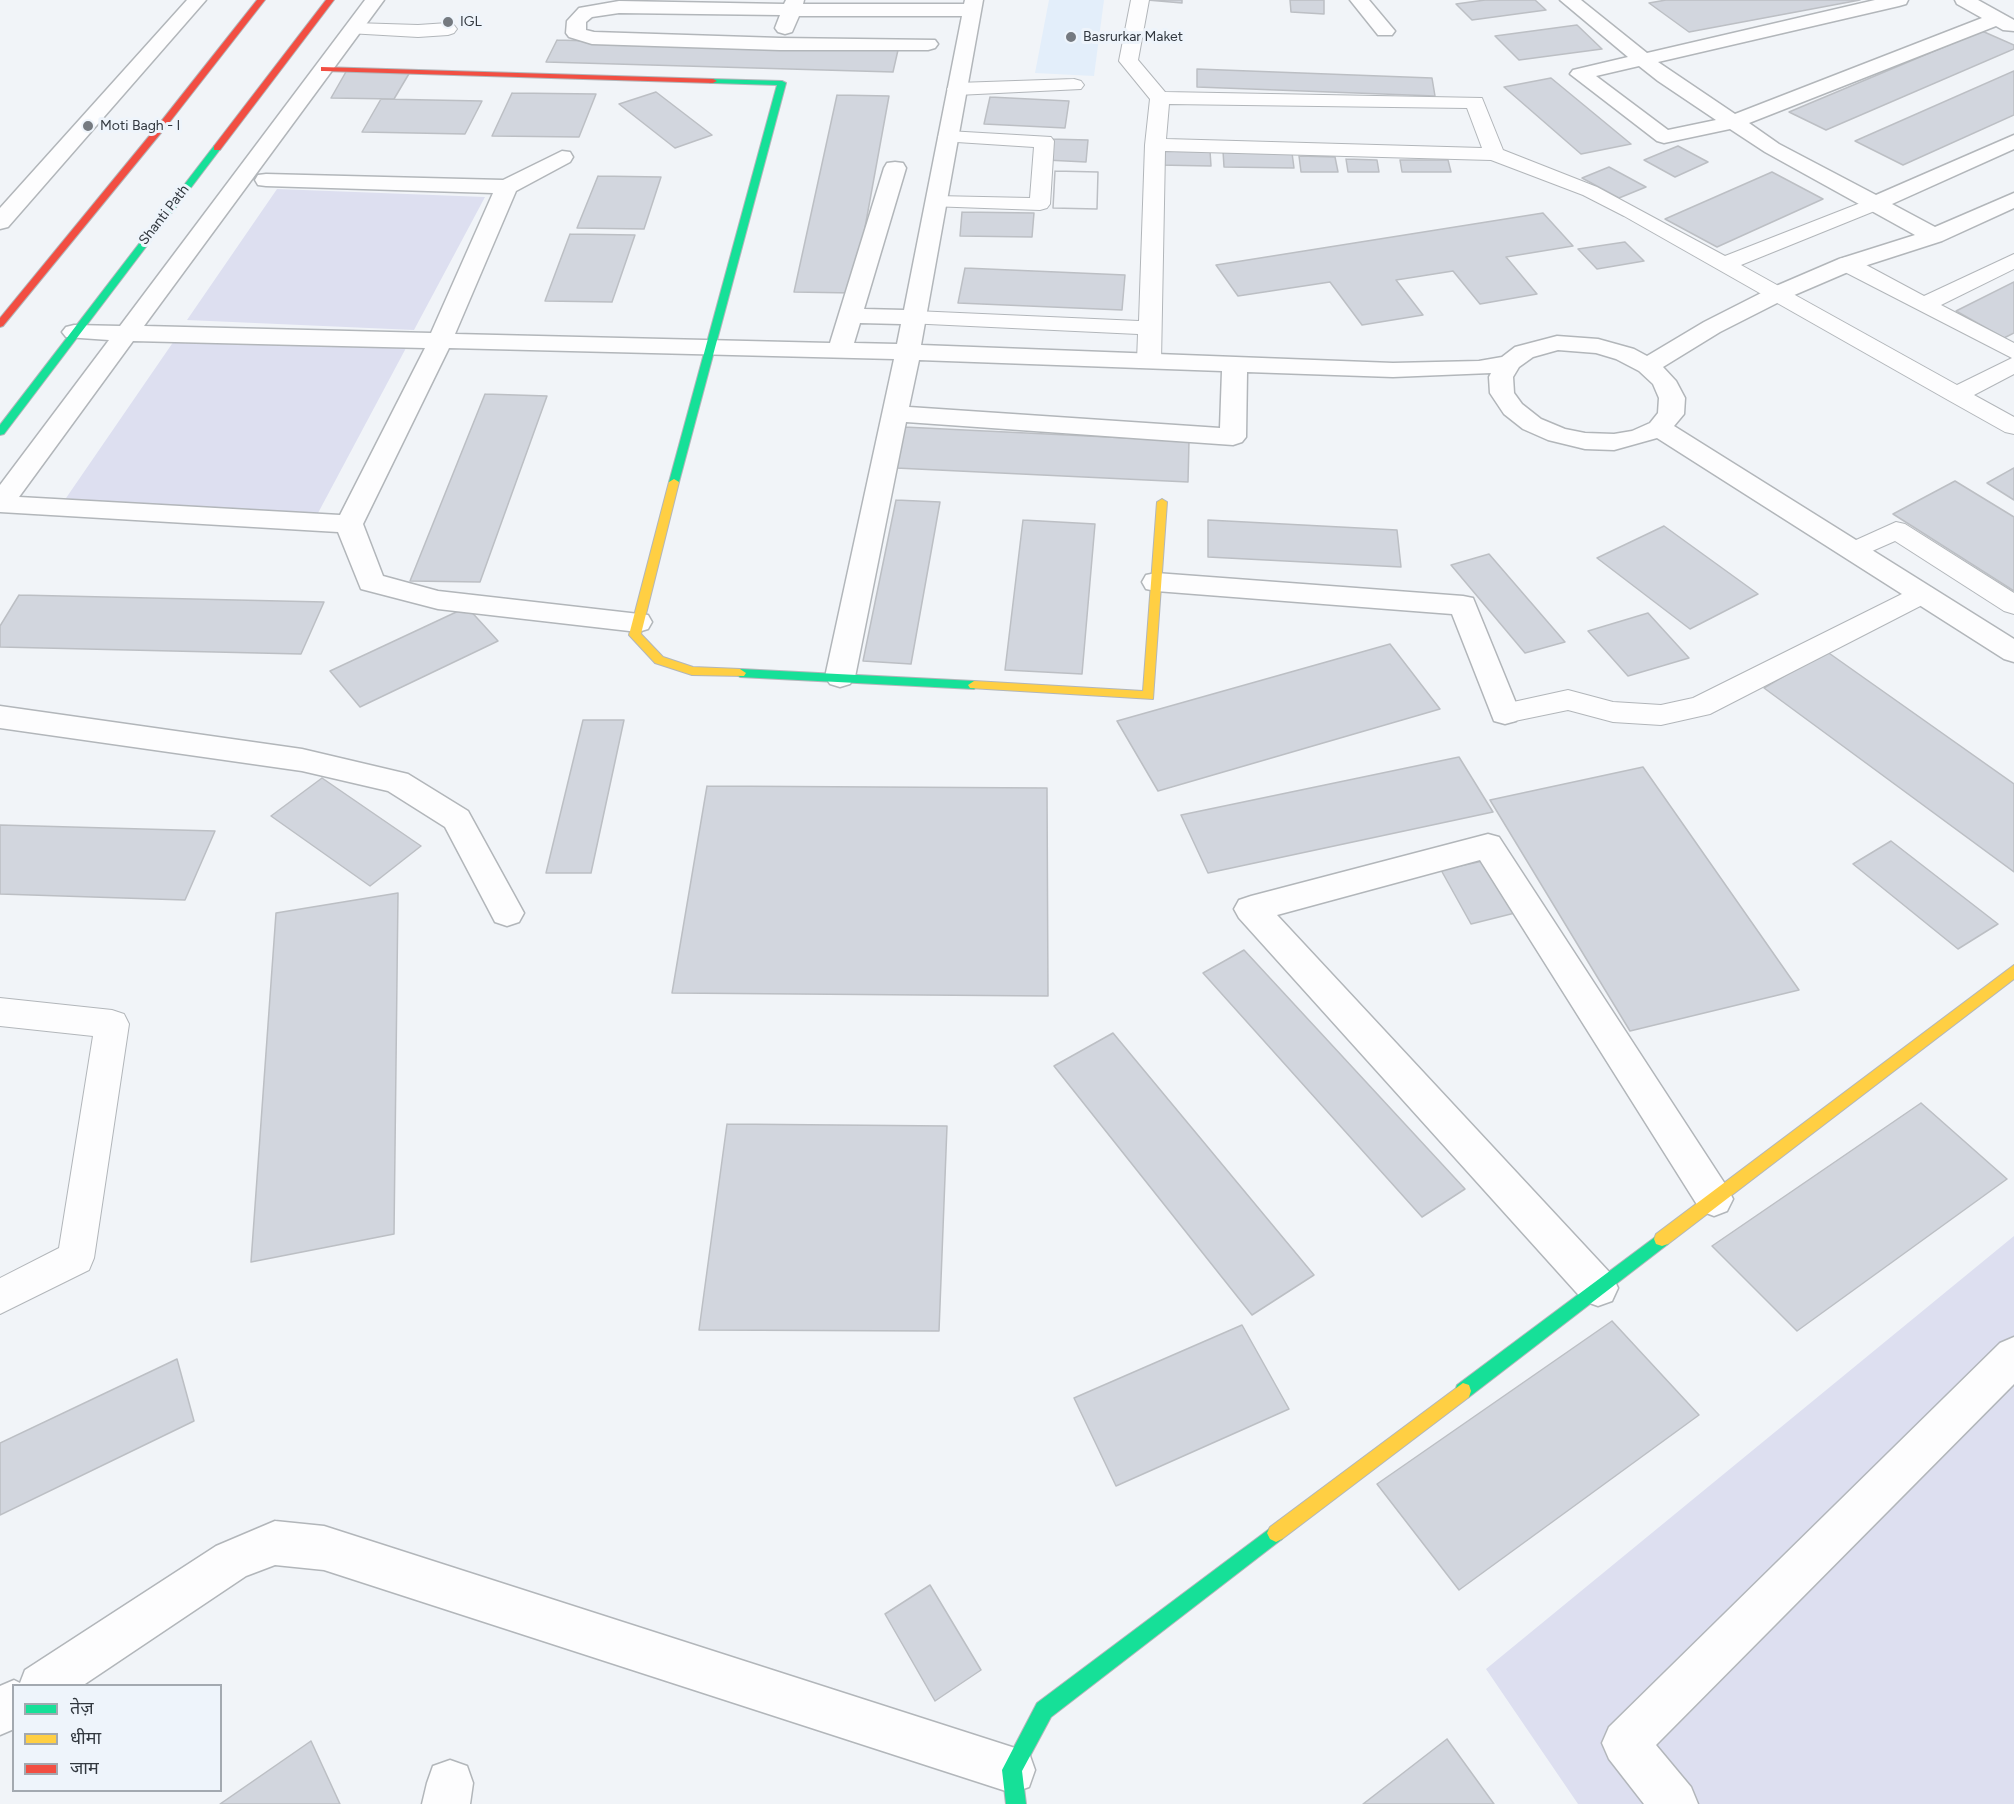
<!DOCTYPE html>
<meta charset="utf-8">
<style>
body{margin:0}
#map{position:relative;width:2014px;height:1804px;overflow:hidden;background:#f1f4f8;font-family:Figtree,"Noto Sans Devanagari",sans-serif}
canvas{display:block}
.legend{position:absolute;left:12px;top:1684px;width:210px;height:108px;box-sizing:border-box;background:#eef4fb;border:2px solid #a3a9b0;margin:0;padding:8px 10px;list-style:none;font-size:18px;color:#32383f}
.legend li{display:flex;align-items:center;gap:12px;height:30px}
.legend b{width:30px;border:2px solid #a3a9b0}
</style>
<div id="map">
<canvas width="2014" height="1804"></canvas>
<ul class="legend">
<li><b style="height:8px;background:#16e098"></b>तेज़</li>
<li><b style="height:8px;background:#ffcf43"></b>धीमा</li>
<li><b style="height:8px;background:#f24e42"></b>जाम</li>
</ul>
</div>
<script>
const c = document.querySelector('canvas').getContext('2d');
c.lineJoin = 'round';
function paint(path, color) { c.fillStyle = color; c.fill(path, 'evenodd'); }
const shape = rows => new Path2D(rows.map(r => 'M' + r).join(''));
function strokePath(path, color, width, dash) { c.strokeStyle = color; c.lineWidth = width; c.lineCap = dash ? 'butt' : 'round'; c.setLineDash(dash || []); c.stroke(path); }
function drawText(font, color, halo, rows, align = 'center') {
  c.font = font + ' Figtree,sans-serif'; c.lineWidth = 6; c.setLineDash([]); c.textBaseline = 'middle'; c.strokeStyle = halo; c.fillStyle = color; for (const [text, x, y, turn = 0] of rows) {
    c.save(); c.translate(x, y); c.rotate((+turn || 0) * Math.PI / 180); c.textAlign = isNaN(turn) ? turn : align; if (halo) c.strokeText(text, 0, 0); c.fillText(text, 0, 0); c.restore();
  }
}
paint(shape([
 [1049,0,1104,0,1094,76,1035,73]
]), '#e3eefa');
paint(shape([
 [277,189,485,197,414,330,187,320],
 [176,338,406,348,318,513,64,501],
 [2014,1236,2014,1804,1578,1804,1486,1669]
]), '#dddff0');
const building = shape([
 [1147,0,1182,0,1182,3,1147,0],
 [1290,0,1324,0,1324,14,1291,12,1290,0],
 [1485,0,1535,0,1546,10,1472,20,1456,4,1485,0],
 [1666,0,1860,0,1689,32,1649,3,1666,0],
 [1577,25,1602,49,1519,60,1495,36,1577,25],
 [1982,31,2014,45,2014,49,1826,130,1789,112,1982,31],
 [557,40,898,50,893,72,546,62,557,40],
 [1197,69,1432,78,1435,96,1197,87,1197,69],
 [347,70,410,72,394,99,331,98,347,70],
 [2014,71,2014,115,1903,165,1855,141,2014,71],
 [1551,78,1631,144,1581,154,1504,87,1551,78],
 [656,92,712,135,675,148,619,104,656,92],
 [512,93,596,94,579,137,492,136,512,93],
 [837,95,889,96,853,293,794,292,837,95],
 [990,97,1069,101,1065,128,984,124,990,97],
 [381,99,482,101,465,134,362,132,381,99],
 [1049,139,1088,140,1086,162,1046,160,1049,139],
 [1678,146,1708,162,1675,177,1644,160,1678,146],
 [1158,149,1210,151,1211,166,1158,165,1158,149],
 [1223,151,1292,153,1294,168,1224,167,1223,151],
 [1299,156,1335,157,1338,172,1301,172,1299,156],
 [1346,159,1377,160,1379,172,1348,172,1346,159],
 [1400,160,1448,160,1451,172,1402,172,1400,160],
 [1609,167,1646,187,1619,198,1582,178,1609,167],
 [1055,171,1098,172,1097,209,1053,208,1055,171],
 [1055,171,1098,172,1097,209,1053,208,1055,171],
 [1772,172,1823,199,1717,247,1665,219,1772,172],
 [598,176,661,177,644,229,577,228,598,176],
 [962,212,1034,213,1032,237,960,236,962,212],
 [1543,213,1573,246,1506,257,1537,294,1480,304,1453,271,1396,280,1423,315,1362,325,1330,282,1238,296,1216,265,1543,213],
 [570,234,635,235,612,302,545,301,570,234],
 [1625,242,1644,261,1597,269,1578,249,1625,242],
 [965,268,1125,275,1122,310,958,303,965,268],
 [2014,282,2014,333,2004,338,1956,311,2014,282],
 [485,394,547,396,480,582,410,581,485,394],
 [904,427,1189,441,1188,482,896,468,904,427],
 [2014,468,2014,500,1987,483,2014,468],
 [1955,481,2014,517,2014,591,1893,514,1955,481],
 [896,500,940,502,911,664,863,661,896,500],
 [1023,520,1095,524,1082,674,1005,670,1023,520],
 [1208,520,1397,530,1401,567,1208,557,1208,520],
 [1664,526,1758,594,1690,629,1597,558,1664,526],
 [1489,554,1565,642,1525,653,1451,565,1489,554],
 [19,595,324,602,301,654,0,647,0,626,19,595],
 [467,607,498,641,360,707,330,671,467,607],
 [1648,613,1689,658,1628,676,1588,631,1648,613],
 [1390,644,1440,709,1158,791,1117,721,1390,644],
 [1826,651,2014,784,2014,872,1764,688,1826,651],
 [583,720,624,720,591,873,546,873,583,720],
 [1459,757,1493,812,1208,873,1181,815,1459,757],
 [1643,767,1799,990,1630,1031,1490,800,1643,767],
 [322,778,421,846,370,886,271,816,322,778],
 [707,786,1047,788,1048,996,672,993,707,786],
 [0,825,215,831,185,900,0,894,0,825],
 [1891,841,1998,924,1958,949,1853,864,1891,841],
 [1483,861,1515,913,1471,924,1441,870,1483,861],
 [398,893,394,1234,251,1262,276,913,398,893],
 [1244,950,1465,1189,1422,1217,1203,973,1244,950],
 [1113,1033,1314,1275,1252,1315,1054,1066,1113,1033],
 [1921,1103,2007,1179,1797,1331,1712,1246,1921,1103],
 [727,1124,947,1126,939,1331,699,1330,727,1124],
 [1612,1321,1699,1415,1459,1590,1377,1484,1612,1321],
 [1242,1325,1289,1409,1116,1486,1074,1398,1242,1325],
 [177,1359,194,1421,0,1515,0,1443,177,1359],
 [930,1585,981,1670,935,1701,885,1614,930,1585],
 [1447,1739,1494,1804,1363,1804,1447,1739],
 [311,1741,340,1804,220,1804,311,1741]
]);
paint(building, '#d2d6de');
strokePath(building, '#bcbfc4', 1.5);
const lane = shape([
 [1131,0,1149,0,1138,60,1165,92,1482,98,1503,150,1597,187,1725,256,1868,200,1875,198,1882,200,1885,204,1882,208,1741,265,1957,385,2012,358,1839,269,1836,264,1839,259,1847,257,1855,259,1924,296,2014,254,2014,269,1941,305,2014,343,2014,374,1974,395,2014,417,2014,434,2005,432,1948,400,1624,216,1583,195,1491,160,1165,151,1161,361,1157,366,1149,368,1141,366,1137,361,1138,334,907,323,904,318,907,313,915,311,1139,321,1145,145,1150,99,1119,61,1131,0],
 [1169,104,1467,108,1482,148,1166,139,1169,104],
 [354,23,418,25,448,23,454,25,457,29,454,33,448,35,418,37,348,33,345,29,348,25,354,23],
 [1074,79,1081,81,1084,85,1081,89,957,95,950,93,947,89,950,85,957,83,1074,79],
 [948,131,1051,137,1054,141,1050,204,1047,208,1040,210,929,206,926,202,929,198,936,196,1030,198,1034,147,941,141,938,137,941,133,948,131],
 [1896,522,1905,524,2014,593,2014,614,2004,611,1895,541,1854,559,1845,557,1841,551,1845,545,1896,522],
 [1923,585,1932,588,1936,594,1932,600,1710,714,1661,725,1613,722,1568,710,1505,723,1495,720,1491,713,1495,706,1568,690,1613,702,1661,705,1693,698,1914,588,1923,585],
 [0,998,112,1010,124,1014,129,1024,94,1258,89,1270,0,1314,0,1278,59,1248,93,1036,0,1026,0,998]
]);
const street = shape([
 [187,0,206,0,8,227,0,229,0,208,187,0],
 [365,0,384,0,144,326,431,333,493,193,266,186,258,185,255,180,258,175,266,174,503,180,562,151,570,152,573,157,570,162,516,191,455,334,830,343,884,168,887,163,895,162,903,163,906,168,864,309,904,310,962,16,799,16,792,32,785,34,778,32,775,28,780,15,619,13,592,17,586,22,586,30,594,32,780,38,935,40,938,44,935,48,928,50,780,50,592,44,569,37,566,33,567,21,579,8,619,1,784,4,786,0,804,0,803,4,964,4,965,0,983,0,921,345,1393,363,1479,361,1502,357,1515,347,1557,336,1598,339,1634,349,1647,356,1704,322,1769,289,1839,259,1915,235,1765,152,1730,129,1664,143,1657,141,1570,74,1573,70,1628,57,1560,0,1581,0,1647,53,1875,0,1908,0,1906,4,1899,6,1658,62,1735,114,1982,18,1957,4,1955,0,1978,0,2014,20,2014,31,2003,30,1996,26,1749,123,1779,144,1876,195,2014,135,2014,149,1892,204,1935,227,2014,193,2014,208,1942,241,1855,269,1785,299,1720,332,1663,367,1676,381,1685,398,1684,414,1674,426,2014,639,2014,662,2004,659,1657,438,1614,450,1585,449,1548,440,1523,429,1504,414,1490,393,1489,377,1491,373,1393,377,1247,372,1246,437,1242,442,1233,445,906,422,855,677,850,684,840,687,830,684,825,677,894,359,449,348,363,524,383,576,438,591,648,615,652,622,648,629,638,632,438,609,361,589,338,532,0,512,0,485,109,340,66,337,62,332,66,327,74,325,120,326,365,0],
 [1639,66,1658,81,1716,120,1668,130,1596,76,1639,66],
 [860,323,901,324,897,344,854,343,860,323],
 [133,341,425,348,340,515,19,497,133,341],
 [1558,350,1596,353,1616,359,1639,371,1653,384,1659,398,1658,413,1650,423,1632,431,1614,434,1585,433,1565,429,1541,419,1522,404,1514,393,1513,377,1519,367,1533,357,1558,350],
 [919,360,1222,371,1220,428,909,407,919,360],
 [1350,0,1369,0,1395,31,1392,35,1378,35,1350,0],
 [1156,573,1463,596,1473,598,1520,713,1516,721,1505,724,1494,721,1452,614,1156,591,1146,589,1142,582,1146,575,1156,573],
 [0,706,302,749,408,774,468,811,524,913,519,922,507,926,495,922,445,827,388,791,302,771,0,728,0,706],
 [1488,834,1499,837,1727,1187,1733,1199,1727,1211,1714,1216,1701,1211,1480,860,1277,915,1612,1275,1618,1288,1612,1301,1598,1306,1584,1301,1239,918,1234,909,1239,900,1251,896,1488,834],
 [2014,1337,2014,1384,1656,1745,1691,1787,1698,1804,1644,1804,1609,1759,1602,1743,1609,1727,2000,1343,2014,1337],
 [275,1521,324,1526,1012,1747,1029,1753,1035,1770,1029,1787,1012,1793,324,1570,275,1565,246,1576,82,1686,14,1686,14,1729,0,1735,0,1686,14,1680,20,1683,25,1670,216,1546,275,1521],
 [450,1760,467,1766,473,1783,470,1804,422,1804,427,1783,433,1766,450,1760]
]);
const fast = shape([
 [710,79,782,81,786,83,679,482,674,485,669,482,777,85,713,83,710,83,710,79],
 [214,146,221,148,4,434,0,435,0,425,214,146],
 [740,669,974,681,980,685,974,689,740,677,734,673,740,669],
 [1662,1232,1668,1234,1670,1239,1668,1244,1469,1397,1463,1399,1457,1397,1455,1391,1457,1385,1662,1232],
 [1276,1524,1282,1527,1285,1533,1282,1539,1051,1717,1022,1771,1026,1804,1006,1804,1002,1770,1037,1703,1276,1524]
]);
const slow = shape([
 [674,479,679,482,641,634,663,657,693,667,740,669,746,673,744,676,692,675,655,663,629,635,669,482,674,479],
 [1162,499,1167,502,1153,699,970,688,968,685,974,681,1143,691,1157,502,1162,499],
 [2014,965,2014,979,1668,1244,1662,1246,1656,1244,1654,1239,1656,1234,2014,965],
 [1463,1383,1469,1385,1471,1391,1469,1397,1282,1539,1276,1542,1270,1539,1267,1533,1270,1527,1463,1383]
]);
const jam = shape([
 [257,0,265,0,165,128,3,326,0,327,0,318,159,124,257,0],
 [326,0,334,0,220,150,214,150,214,146,326,0],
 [321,67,713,79,717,81,713,83,324,71,321,71,321,67]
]);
strokePath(lane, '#b2b6ba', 2);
strokePath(street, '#b2b6ba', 3);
strokePath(fast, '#b2b6ba', 2);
strokePath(slow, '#b2b6ba', 2);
strokePath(jam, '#b2b6ba', 2);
paint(lane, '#fdfdfe');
paint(street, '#fdfdfe');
paint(fast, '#16e098');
paint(slow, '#ffcf43');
paint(jam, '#f24e42');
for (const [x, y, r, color] of [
 [448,22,6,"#757a80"],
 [1071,37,6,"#757a80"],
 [88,126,6,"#757a80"]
]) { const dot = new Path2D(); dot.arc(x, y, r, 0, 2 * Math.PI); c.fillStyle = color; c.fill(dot); strokePath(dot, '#eef4fb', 2); }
drawText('14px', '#32383f', '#eef4fb', [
 ["IGL",460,22],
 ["Basrurkar Maket",1083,37],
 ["Moti Bagh - I",100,126]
], 'left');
drawText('14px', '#32383f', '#eef4fb', [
 ["Shanti Path",164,215,-52]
]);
</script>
